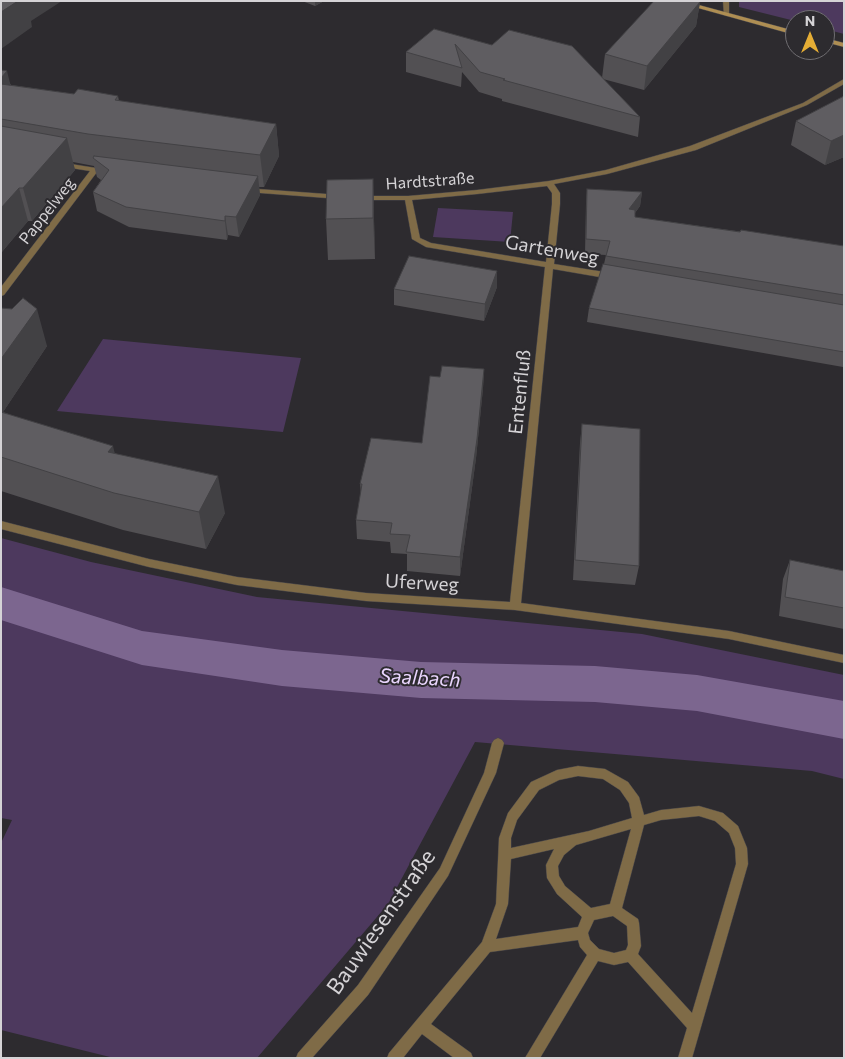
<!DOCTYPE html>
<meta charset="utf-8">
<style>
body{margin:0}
#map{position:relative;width:845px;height:1059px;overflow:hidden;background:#2d2b2f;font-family:Commissioner,sans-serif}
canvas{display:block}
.frame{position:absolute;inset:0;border:2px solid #d5d3d6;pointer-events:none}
.north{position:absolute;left:785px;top:10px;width:50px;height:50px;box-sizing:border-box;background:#2d2b2f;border:1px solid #706e72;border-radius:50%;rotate:0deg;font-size:14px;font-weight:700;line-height:20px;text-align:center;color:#d5d3d6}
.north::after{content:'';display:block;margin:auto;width:18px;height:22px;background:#e5ad35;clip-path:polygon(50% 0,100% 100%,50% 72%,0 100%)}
</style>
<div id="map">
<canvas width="845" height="1059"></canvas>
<div class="frame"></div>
<div class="north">N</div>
</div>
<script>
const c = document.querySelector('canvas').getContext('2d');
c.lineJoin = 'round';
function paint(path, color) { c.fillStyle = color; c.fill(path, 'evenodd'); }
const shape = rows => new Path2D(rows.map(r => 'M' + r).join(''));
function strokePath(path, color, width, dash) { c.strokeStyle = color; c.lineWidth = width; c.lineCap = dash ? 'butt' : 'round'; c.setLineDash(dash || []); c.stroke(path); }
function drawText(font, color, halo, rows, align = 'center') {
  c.font = font + ' Commissioner,sans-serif'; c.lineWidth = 4; c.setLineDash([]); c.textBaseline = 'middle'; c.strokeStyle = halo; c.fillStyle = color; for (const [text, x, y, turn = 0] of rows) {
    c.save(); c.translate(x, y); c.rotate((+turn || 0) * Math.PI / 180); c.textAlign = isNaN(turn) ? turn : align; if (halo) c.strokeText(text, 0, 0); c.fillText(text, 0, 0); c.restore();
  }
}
paint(shape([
 [739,1,844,1,844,34,825,29,825,20,795,21,739,7],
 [438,208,513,212,510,242,433,237],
 [103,339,301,358,283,432,57,411],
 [1,538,91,562,257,597,642,634,844,675,844,779,812,771,475,742,388,904,257,1058,114,1058,1,1030,1,843,12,820,1,818]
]), '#4d395e');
paint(shape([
 [1,587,142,631,282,650,421,662,595,666,697,675,844,701,844,739,697,711,595,702,421,698,282,686,142,665,1,620,1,587]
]), '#7c668f');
const lane = shape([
 [723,1,729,1,729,16,724,15,723,1],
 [578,766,605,769,628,782,639,797,644,815,661,810,699,806,723,813,738,826,747,848,748,864,692,1058,678,1058,687,1028,628,962,614,965,598,961,540,1058,525,1058,587,955,580,947,578,940,490,952,431,1024,471,1053,473,1058,454,1058,422,1034,403,1058,387,1058,389,1053,482,942,496,904,499,838,508,813,531,782,557,770,578,766],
 [578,776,603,779,620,790,629,803,632,818,589,831,511,848,511,838,517,820,539,790,559,780,578,776],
 [699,816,715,821,729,833,735,848,736,864,692,1013,638,954,641,946,639,923,638,919,622,908,644,825,661,820,699,816],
 [631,829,610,904,591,908,565,886,559,876,558,866,564,855,576,845,631,829],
 [554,849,546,865,547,878,557,894,582,917,578,927,496,939,508,904,511,859,554,849],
 [613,916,627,926,628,945,626,950,614,953,599,949,590,940,588,933,594,920,613,916]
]);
const street = shape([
 [844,79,844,84,807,105,696,150,607,174,554,184,560,193,560,204,554,264,611,273,615,276,611,279,553,269,521,603,729,631,844,655,844,663,729,639,515,610,366,601,237,585,149,567,1,529,1,521,149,559,237,577,366,593,510,602,545,267,426,247,412,239,405,200,362,200,358,198,362,196,408,196,477,190,549,181,606,170,690,146,803,103,844,79],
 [547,186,552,193,552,204,546,262,431,243,420,238,412,200,477,194,547,186],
 [58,162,109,170,113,172,109,174,97,172,4,295,1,296,1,287,90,171,58,166,58,162],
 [244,188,340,195,344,197,340,199,247,192,244,192,244,188],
 [498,738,502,740,504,743,496,773,448,876,368,995,312,1058,296,1058,298,1053,358,985,440,868,484,773,492,743,494,740,498,738]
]);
const secondary = shape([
 [673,1,684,1,795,31,795,35,673,1],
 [825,38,844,43,844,47,825,42,825,38]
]);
strokePath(lane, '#48464a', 1);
strokePath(street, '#48464a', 1);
strokePath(secondary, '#48464a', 1);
paint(lane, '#7f6b47');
paint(street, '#7f6b47');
paint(secondary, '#ae8e53');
paint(shape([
 [302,1,324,1,315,6],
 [700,2,696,26,644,90,603,79,640,117,638,137,502,101,502,99,479,92,462,72,461,87,406,72,406,52,434,29,602,78,605,54],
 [1,70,11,85,74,94,118,96,119,101,276,124,279,156,264,187,259,187,260,195,239,237,228,235,227,240,129,227,97,211,93,192,101,180,97,177,94,166,73,162,75,170,32,221,28,221,1,253],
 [844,96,844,157,825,165,791,145,796,121],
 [373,179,375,259,328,260,326,219],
 [587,189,642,192,640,206,635,213,635,217,844,246,843,367,587,322,589,308,604,264,606,255,585,254,586,203],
 [497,271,497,287,484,321,394,305,394,289],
 [1,308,47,346,3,412,115,453,225,513,206,549,123,530,1,491],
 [484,369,483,388,476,458,460,576,407,571,407,554,391,553,390,542,357,539,356,520,361,493,360,484,422,443,440,377],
 [582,424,639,566,635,585,573,580,580,443],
 [790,560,844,571,844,629,779,616,783,579]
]), '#525053');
paint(shape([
 [18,1,62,1,31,21,32,27,1,49,1,12],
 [315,1,324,1,315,6],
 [700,2,696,26,644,90,647,66],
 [7,71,15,103,1,102,1,78],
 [276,124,279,156,264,187,260,155],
 [844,135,844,157,825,165,831,141],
 [67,138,75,170,32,221,23,188],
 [258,176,260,195,239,237,236,217],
 [373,179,374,220,375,259,373,218],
 [19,188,28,221,1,253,1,208],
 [642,192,640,206,627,223,629,209],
 [225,216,228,235,227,240,225,221],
 [497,271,497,287,484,321,485,304],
 [37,309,47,346,1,415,1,359],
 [484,369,483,388,476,458,460,576,460,557],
 [113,446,122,483,108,452],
 [218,476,225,513,206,549,199,512]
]), '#424144');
const building = shape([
 [1,1,18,1,1,12,1,1],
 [654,1,696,1,700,2,647,66,605,54,654,1],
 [434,29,492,45,509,30,572,46,640,117,503,80,505,79,480,72,455,44,462,68,406,52,434,29],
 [1,70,7,71,1,78,1,70],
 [1,84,74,94,78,89,118,96,115,100,276,124,260,155,88,134,1,119,1,84],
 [844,96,844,135,831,141,796,121,844,96],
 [1,126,67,138,23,188,19,188,1,208,1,126],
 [94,156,258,176,236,217,225,216,225,221,126,207,93,192,109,170,93,158,94,156],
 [373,179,373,218,326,219,327,180,373,179],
 [587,189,642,192,629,209,635,210,635,217,740,232,741,230,844,246,844,295,606,256,610,241,586,239,587,189],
 [409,256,497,271,485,304,394,289,409,256],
 [603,264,844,305,844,352,589,308,603,264],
 [23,298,37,309,1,359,1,308,12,309,23,298],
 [442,366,484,369,477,439,460,557,406,552,410,535,390,534,392,523,356,520,362,484,360,484,371,438,422,443,430,376,440,377,442,366],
 [1,412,113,446,108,452,218,476,199,512,114,493,1,457,1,412],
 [582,424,640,429,639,566,575,560,582,424],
 [790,560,844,571,844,608,785,597,790,560]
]);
paint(building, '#5f5d61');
strokePath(building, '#424144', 1);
drawText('16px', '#d5d3d6', '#2d2b2f', [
 ["Hardtstraße",430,181,-4],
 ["Pappelweg",47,211,-52]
]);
drawText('19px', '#d5d3d6', '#2d2b2f', [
 ["Gartenweg",552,250,10],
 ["Entenfluß",520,392,-84],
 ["Uferweg",422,583,3]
]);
drawText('italic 20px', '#ead6fe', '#2d2b2f', [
 ["Saalbach",420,678,3]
]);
drawText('22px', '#d5d3d6', '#2d2b2f', [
 ["Bauwiesenstraße",381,922,-55]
]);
</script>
